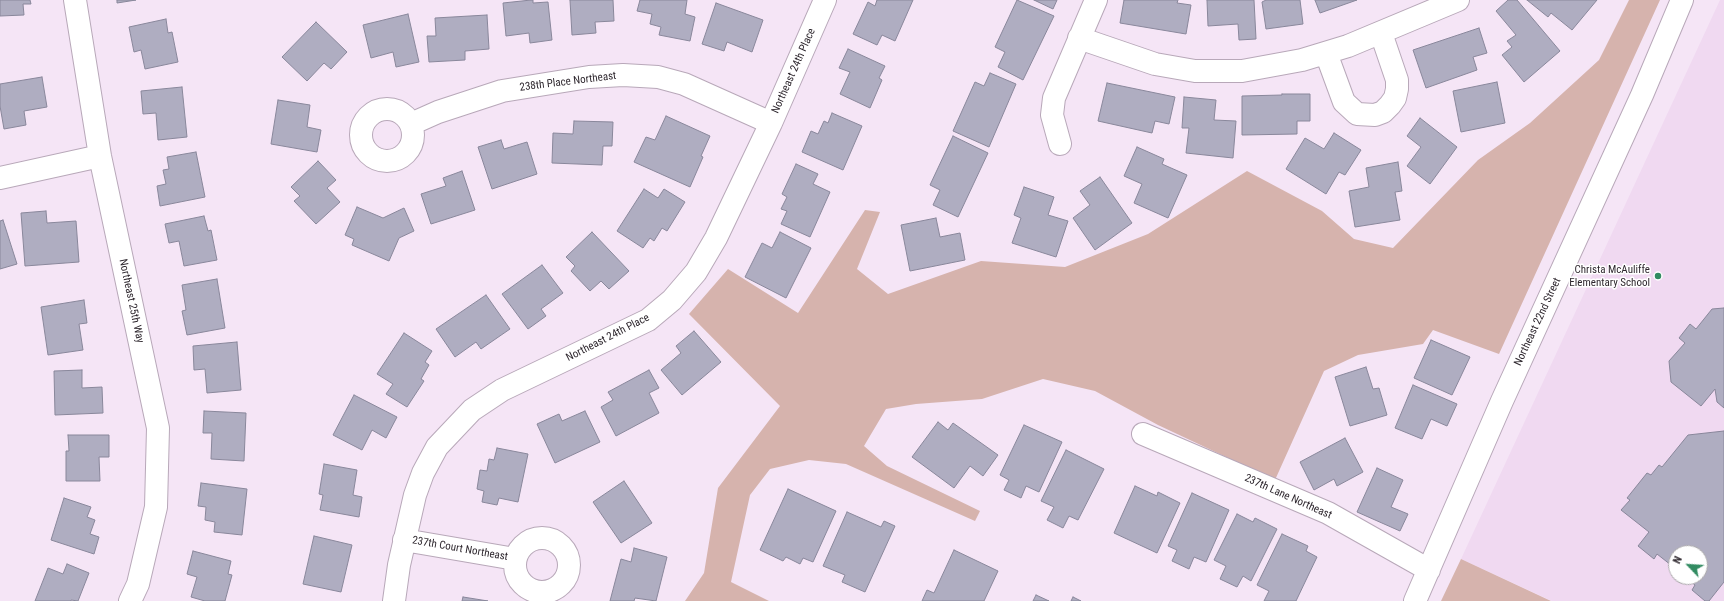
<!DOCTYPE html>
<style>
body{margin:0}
#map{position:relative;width:1724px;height:601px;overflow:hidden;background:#f5e5f6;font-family:"Roboto Condensed",sans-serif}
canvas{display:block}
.north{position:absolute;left:1668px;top:545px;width:40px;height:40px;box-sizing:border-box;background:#fff;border:1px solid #aba9ab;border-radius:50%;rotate:295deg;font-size:11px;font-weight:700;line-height:16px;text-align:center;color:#2e272e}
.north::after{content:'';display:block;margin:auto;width:14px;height:18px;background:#318b61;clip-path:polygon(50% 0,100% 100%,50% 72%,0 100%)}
</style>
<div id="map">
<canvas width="1724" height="601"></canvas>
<div class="north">N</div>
</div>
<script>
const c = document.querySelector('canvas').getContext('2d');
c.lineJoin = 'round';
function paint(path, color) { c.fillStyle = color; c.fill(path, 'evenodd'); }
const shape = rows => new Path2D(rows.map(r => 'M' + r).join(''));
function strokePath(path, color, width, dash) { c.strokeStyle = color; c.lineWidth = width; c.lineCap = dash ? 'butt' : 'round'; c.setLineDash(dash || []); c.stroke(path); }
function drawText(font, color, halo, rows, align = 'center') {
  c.font = font + ' "Roboto Condensed",sans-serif'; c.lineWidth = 3; c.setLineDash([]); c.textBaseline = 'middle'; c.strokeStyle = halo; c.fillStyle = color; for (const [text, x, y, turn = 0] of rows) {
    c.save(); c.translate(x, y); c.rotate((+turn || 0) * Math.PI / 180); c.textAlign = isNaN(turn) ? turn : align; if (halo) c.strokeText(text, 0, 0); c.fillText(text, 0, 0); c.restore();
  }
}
paint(shape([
 [1720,0,1724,0,1724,601,1552,601,1461,559],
 [1676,553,1700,553,1700,577,1676,577]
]), '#f0d9f1');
paint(shape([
 [1629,0,1660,0,1499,354,1433,330,1423,344,1358,355,1324,371,1275,480,1158,425,1095,391,1043,379,982,399,916,404,886,409,864,446,887,466,980,511,975,521,846,464,809,460,770,469,750,495,731,582,769,601,685,601,704,573,718,488,780,406,689,314,728,269,798,313,865,210,880,212,857,269,888,294,981,261,1065,267,1148,234,1247,171,1322,211,1354,239,1393,248,1478,160,1530,123,1599,60],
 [1461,559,1551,601,1441,601]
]), '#d6b3ad');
const building = shape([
 [0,0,30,0,31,4,23,4,24,15,0,16,0,0],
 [117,0,136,0,117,3,117,0],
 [531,0,533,0,533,3,548,2,552,40,530,43,529,33,506,36,503,3,531,0],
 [570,0,613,0,614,21,595,22,596,33,572,35,570,0],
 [640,0,687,0,685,14,695,17,690,41,659,35,661,27,650,24,652,14,637,11,640,0],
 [877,0,913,0,895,41,882,35,877,45,853,34,868,2,875,6,877,0],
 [1017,0,1054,16,1023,80,998,67,1005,52,995,47,1017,0],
 [1034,0,1057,0,1053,9,1034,0],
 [1124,0,1178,0,1177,3,1191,5,1186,34,1120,23,1124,0],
 [1207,0,1254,0,1256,39,1239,40,1238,24,1208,26,1207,0],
 [1266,0,1300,0,1303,24,1266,29,1262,2,1266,0],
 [1315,0,1357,0,1320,13,1315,0],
 [1508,0,1517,0,1560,51,1524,82,1502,55,1512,47,1507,41,1516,35,1496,11,1508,0],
 [1527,0,1597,0,1572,30,1551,13,1548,17,1527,0],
 [716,3,763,20,752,52,727,42,724,51,702,44,716,3],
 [408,14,419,62,396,67,393,52,371,58,363,25,408,14],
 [487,15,489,49,465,51,465,60,429,62,427,36,436,36,435,18,487,15],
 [166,19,168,33,172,32,178,62,145,69,141,50,134,52,129,27,166,19],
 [316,22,347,52,331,69,324,63,307,81,282,57,316,22],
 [1479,28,1487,53,1473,57,1477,70,1426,88,1413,50,1479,28],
 [848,49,885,66,879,78,882,80,870,108,840,94,850,72,839,68,848,49],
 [990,73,1016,84,989,147,953,131,975,82,984,86,990,73],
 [42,77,47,107,24,111,26,125,4,129,0,106,0,84,42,77],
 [1497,82,1505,123,1461,132,1453,91,1497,82],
 [1107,83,1175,97,1169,124,1155,121,1152,133,1098,121,1107,83],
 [182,87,187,137,158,140,156,113,143,114,141,91,182,87],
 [1282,94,1310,94,1310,121,1297,121,1297,134,1242,135,1242,96,1282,95,1282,94],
 [1184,97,1216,100,1214,120,1236,121,1233,158,1186,153,1189,128,1182,128,1184,97],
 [278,100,310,105,307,127,321,130,317,152,271,144,278,100],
 [832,113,862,126,843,170,802,152,811,131,818,134,824,121,828,123,832,113],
 [666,116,710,136,701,156,703,157,690,187,634,162,646,137,655,140,666,116],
 [1420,118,1457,147,1430,184,1407,166,1421,147,1407,136,1420,118],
 [574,121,613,122,612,146,603,146,602,165,552,163,553,133,573,134,574,121],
 [1334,133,1361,150,1345,175,1339,172,1326,194,1286,169,1305,138,1324,149,1334,133],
 [953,136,988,153,958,217,933,205,940,190,930,185,953,136],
 [501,140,504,149,527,142,537,174,492,189,478,147,501,140],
 [1137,147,1164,159,1162,164,1187,175,1168,218,1134,203,1142,184,1124,176,1137,147],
 [196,152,205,197,160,206,157,186,166,184,163,170,169,169,167,157,196,152],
 [318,161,336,180,327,188,340,202,316,224,294,201,300,196,291,187,318,161],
 [1398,162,1402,191,1395,192,1400,220,1355,227,1349,191,1369,187,1366,168,1398,162],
 [796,164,818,174,813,184,830,192,810,237,781,224,787,211,781,209,787,197,782,194,796,164],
 [462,171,475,210,431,224,421,194,446,186,443,178,462,171],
 [1100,177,1132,223,1095,250,1073,218,1090,205,1080,191,1100,177],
 [1024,187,1054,197,1048,215,1068,221,1056,257,1012,243,1021,218,1014,215,1024,187],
 [644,189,658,198,664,189,685,202,667,231,662,228,654,241,650,238,643,248,617,231,644,189],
 [357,207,383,218,404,208,414,231,399,238,389,261,352,245,354,239,345,235,357,207],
 [46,211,47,223,76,221,79,262,25,266,21,213,46,211],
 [204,216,208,231,211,230,217,260,184,266,179,241,169,243,165,224,204,216],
 [936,218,940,237,960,233,965,260,910,271,901,225,936,218],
 [3,220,17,264,0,269,0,221,3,220],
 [592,232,629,271,609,289,601,281,590,291,571,271,575,266,566,257,592,232],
 [780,232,811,248,786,298,745,277,762,243,772,248,780,232],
 [542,265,563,293,541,309,546,316,528,329,502,294,542,265],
 [217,279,225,328,187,335,182,311,186,310,182,285,217,279],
 [486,295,510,329,481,349,476,342,455,357,436,329,486,295],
 [84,300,87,323,79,324,83,350,48,355,41,307,84,300],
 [1724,308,1724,408,1717,402,1715,389,1701,406,1671,382,1669,361,1685,343,1679,338,1690,324,1696,329,1712,309,1724,308],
 [694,331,721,362,682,395,661,370,681,353,676,346,694,331],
 [404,333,432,351,425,362,429,365,421,379,424,381,407,407,386,394,393,384,377,374,404,333],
 [1431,340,1470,357,1452,395,1414,378,1431,340],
 [237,342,241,390,207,393,205,369,194,370,193,346,237,342],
 [1366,367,1373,389,1379,388,1387,415,1350,426,1335,377,1366,367],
 [82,370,82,388,102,387,103,413,55,415,54,371,82,370],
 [649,370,659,388,649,393,659,413,616,436,601,407,613,400,608,392,649,370],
 [1413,385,1457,404,1447,426,1431,419,1422,439,1395,428,1413,385],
 [354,395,397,417,386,438,372,430,362,450,333,435,354,395],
 [204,411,246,413,244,461,211,459,212,433,203,433,204,411],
 [585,411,600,442,555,463,537,424,559,414,562,421,585,411],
 [938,422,948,430,953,423,998,455,983,476,970,466,954,488,912,457,938,422],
 [1024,425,1062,442,1039,492,1026,486,1021,498,1004,490,1009,480,1000,475,1024,425],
 [1724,431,1724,582,1709,601,1705,601,1692,590,1695,585,1685,577,1700,577,1700,553,1676,553,1676,569,1657,554,1654,559,1638,546,1649,532,1621,510,1630,500,1627,498,1647,473,1651,475,1659,465,1662,467,1688,435,1724,431],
 [68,435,109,435,109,457,99,457,100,481,66,481,66,451,69,451,68,435],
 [1345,438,1363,472,1337,486,1334,479,1314,490,1300,462,1345,438],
 [497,448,528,454,518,502,499,498,497,505,482,502,484,491,477,489,480,470,487,471,489,459,494,460,497,448],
 [1066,450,1104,469,1078,520,1069,516,1063,528,1047,520,1054,507,1041,501,1066,450],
 [324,464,357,470,353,495,362,497,359,517,320,510,323,495,319,494,324,464],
 [1377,468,1403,480,1391,507,1408,514,1400,531,1357,512,1377,468],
 [624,481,652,523,621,543,593,502,624,481],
 [201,483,247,489,242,535,214,532,215,522,205,520,206,507,198,506,201,483],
 [1135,486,1157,496,1158,492,1180,503,1157,553,1114,533,1135,486],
 [788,489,836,511,813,562,803,558,800,564,786,557,783,561,760,550,788,489],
 [1192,493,1229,510,1206,562,1194,557,1189,569,1172,561,1177,550,1168,546,1192,493],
 [64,498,91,507,87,517,95,520,90,534,99,537,94,554,51,540,64,498],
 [847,512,881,527,884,521,895,526,865,592,842,582,845,575,823,566,847,512],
 [1237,514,1253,522,1255,518,1277,529,1251,581,1243,576,1237,587,1220,579,1226,566,1214,560,1237,514],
 [1282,534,1308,546,1306,551,1317,557,1296,601,1264,601,1269,591,1257,585,1282,534],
 [314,536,352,545,341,592,303,584,314,536],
 [634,548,667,557,656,601,635,598,634,601,610,601,621,559,631,562,634,548],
 [954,550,998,571,984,601,922,601,927,590,934,593,954,550],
 [193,551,231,561,228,574,232,575,225,601,205,601,191,597,197,577,187,574,193,551],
 [67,564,89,573,78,601,71,600,71,601,35,601,48,568,63,574,67,564],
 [1036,595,1049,601,1033,601,1036,595],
 [463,597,488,601,462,601,463,597],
 [1073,597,1081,601,1071,601,1073,597]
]);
paint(building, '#afadc1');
strokePath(building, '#89879b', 1);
const minor = shape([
 [75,0,100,156,158,428,156,507,138,584,130,601],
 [1079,38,1155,64,1195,71,1242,71,1302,60,1348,46,1458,0],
 [1326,53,1344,102,1357,114,1375,115,1383,112,1390,105,1395,98,1397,89,1397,80,1381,33],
 '361 135a26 26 0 1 1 52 0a26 26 0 1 1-52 0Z',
 [411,124,438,112,502,91,589,77,623,75,658,77,684,84,771,123],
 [1060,144,1052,115,1054,98,1096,0],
 [0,178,100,156],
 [1143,434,1328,513,1429,570],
 '515 565a27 27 0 1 1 54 0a27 27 0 1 1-54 0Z',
 [404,540,515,559],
 [394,601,399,565,415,495,423,473,437,447,472,410,502,390,648,320,672,300,696,272,716,238,771,123,825,0],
 [1415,601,1502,401,1642,95,1682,0]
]);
strokePath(minor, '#b8a8b9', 24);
strokePath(minor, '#fff', 22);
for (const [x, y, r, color] of [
 [1658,276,4,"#318b61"]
]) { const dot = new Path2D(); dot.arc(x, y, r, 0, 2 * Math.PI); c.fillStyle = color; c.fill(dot); strokePath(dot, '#fff', 1.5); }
drawText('11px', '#2e272e', '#fff', [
 ["Northeast 24th Place",794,71,-66],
 ["238th Place Northeast",568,82,-7],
 ["Northeast 25th Way",131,301,78],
 ["Northeast 22nd Street",1538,322,-65],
 ["Northeast 24th Place",608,338,-27],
 ["237th Lane Northeast",1288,497,24],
 ["237th Court Northeast",460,549,10]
]);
drawText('11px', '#2e272e', '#fff', [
 ["Christa McAuliffe",1650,270],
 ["Elementary School",1650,283]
], 'right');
</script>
